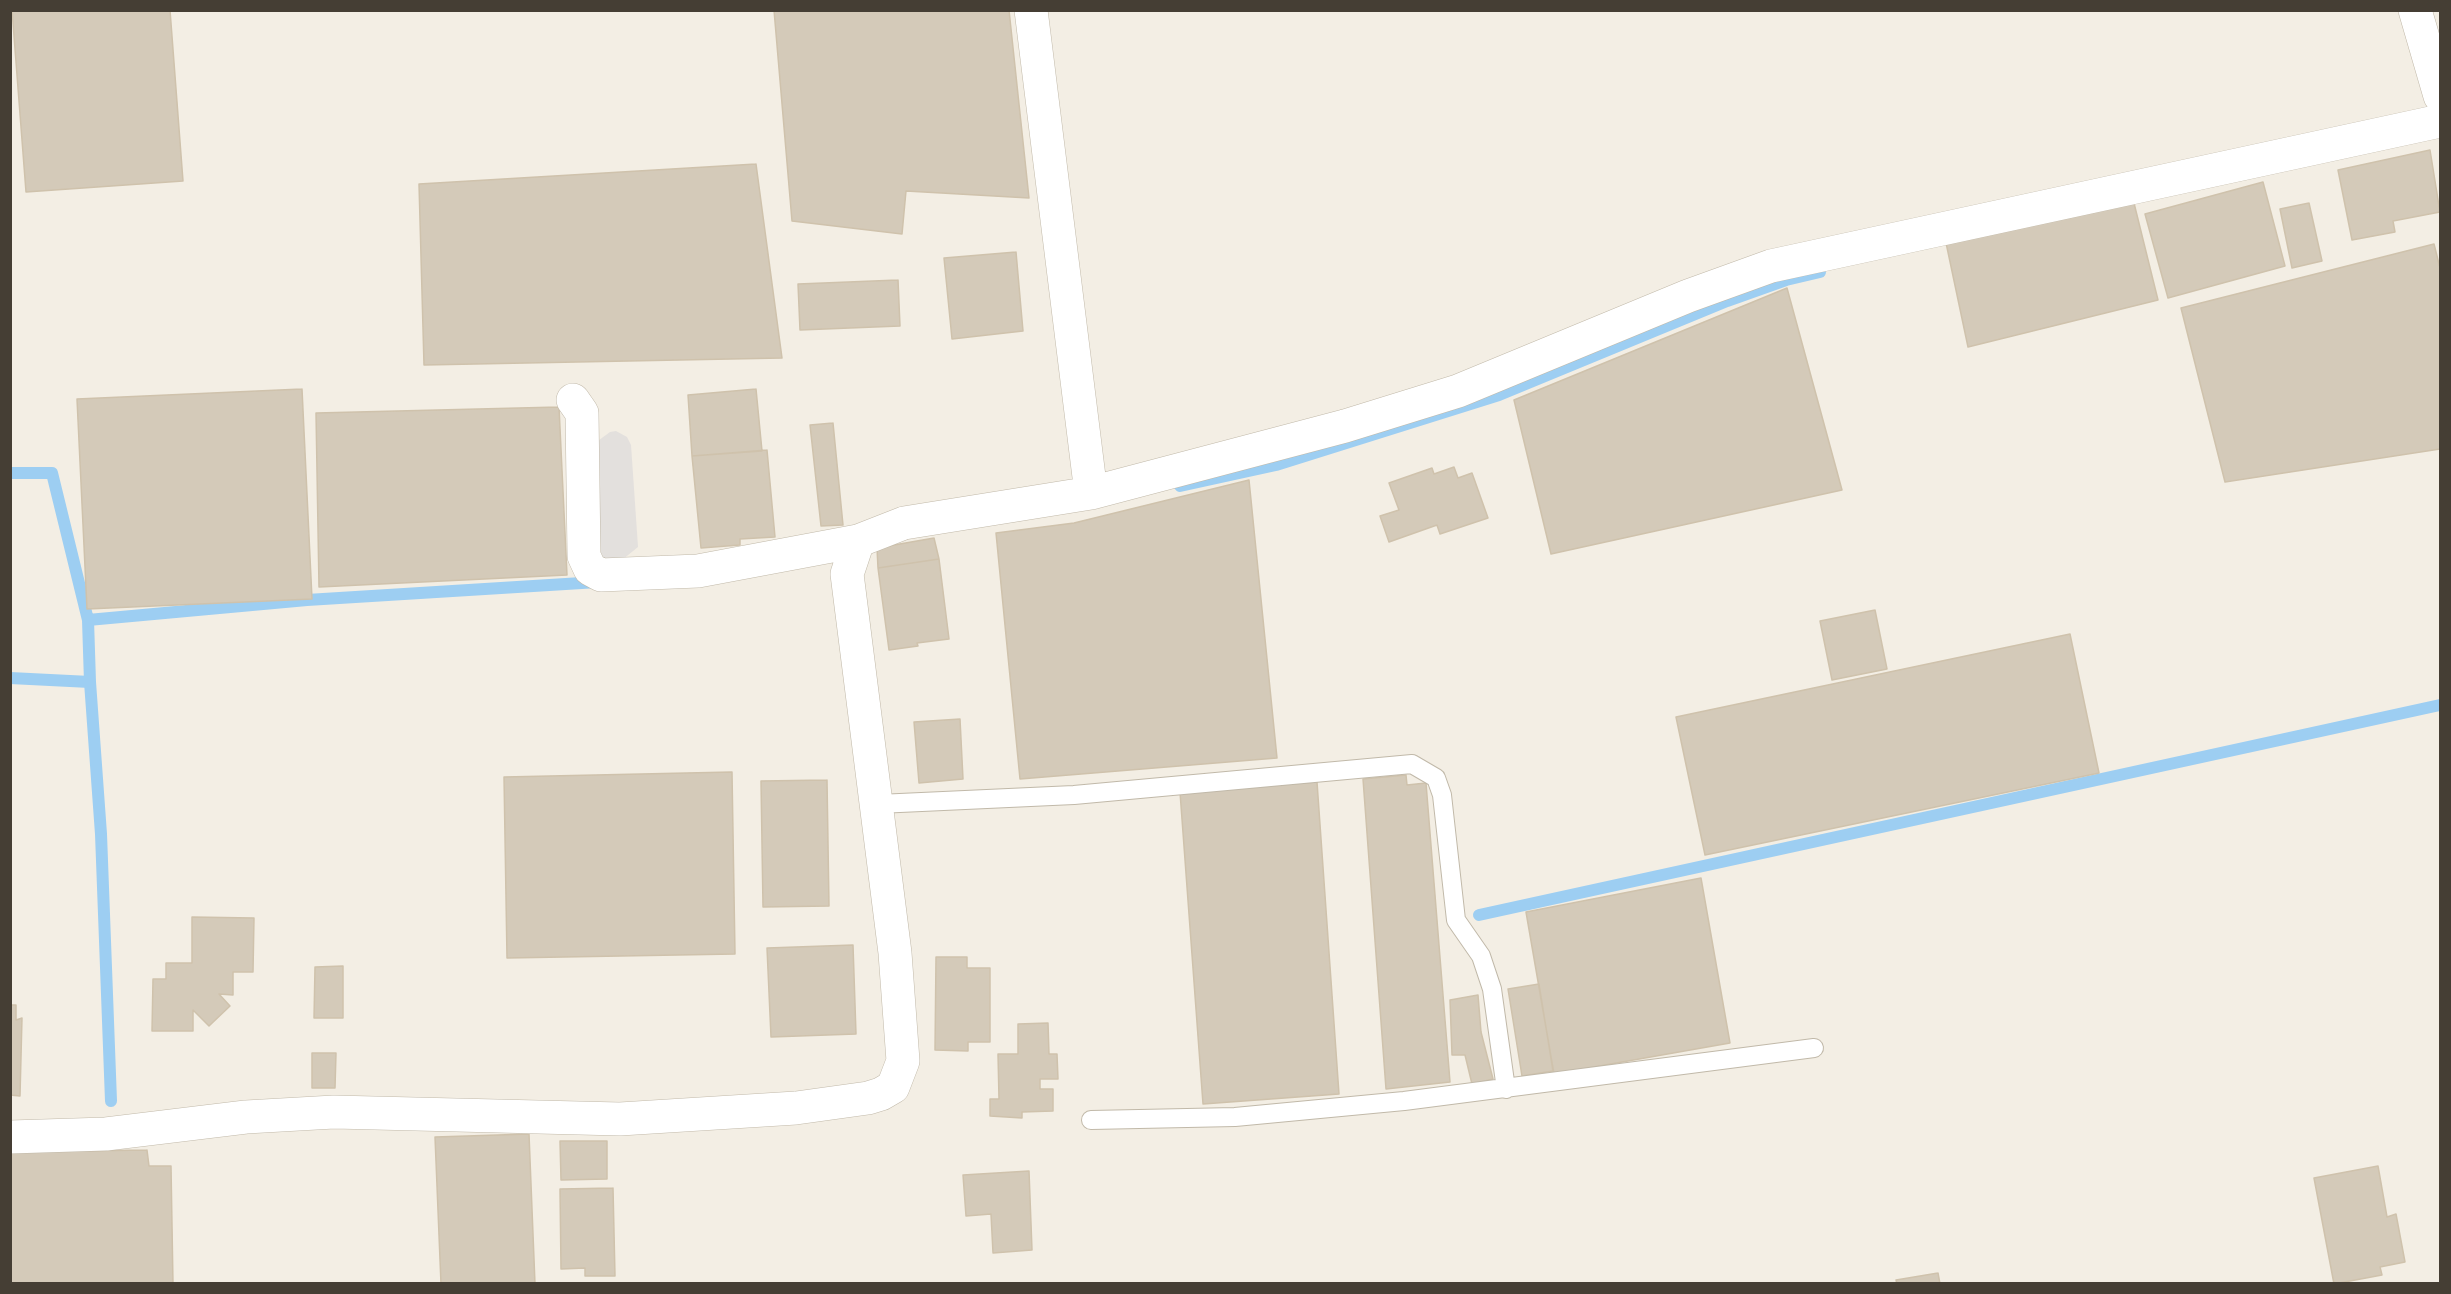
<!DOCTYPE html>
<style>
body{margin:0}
#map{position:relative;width:2451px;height:1294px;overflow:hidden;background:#f3eee4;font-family:Arial,sans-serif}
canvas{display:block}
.frame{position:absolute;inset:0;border:12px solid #453e34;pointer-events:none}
</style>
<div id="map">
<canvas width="2451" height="1294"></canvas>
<div class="frame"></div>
</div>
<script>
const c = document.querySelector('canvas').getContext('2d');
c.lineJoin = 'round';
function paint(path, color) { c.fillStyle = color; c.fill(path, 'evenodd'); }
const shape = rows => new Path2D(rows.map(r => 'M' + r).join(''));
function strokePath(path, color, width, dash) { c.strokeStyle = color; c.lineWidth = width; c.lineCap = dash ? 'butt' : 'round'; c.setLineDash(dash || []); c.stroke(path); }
paint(shape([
 [616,431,627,437,631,445,638,547,617,564,600,557,591,446,610,432]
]), '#e3e0dd');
strokePath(shape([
 [10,473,52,473,88,620,307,600,598,582],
 [1180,486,1276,465,1499,395,1727,301,1786,280,1820,272],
 [10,678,90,682,88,620],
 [90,682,101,834,111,1101],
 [1479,915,2440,705]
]), '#9dcef2', 12);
const building = shape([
 [12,10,170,10,183,181,26,192,12,10],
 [774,10,1009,10,1029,198,906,191,902,234,792,221,774,10],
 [2430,150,2440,212,2393,221,2395,232,2352,240,2338,170,2430,150],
 [756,164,782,358,424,365,419,184,756,164],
 [2263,182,2285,266,2168,298,2145,214,2263,182],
 [2132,195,2158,300,1968,347,1945,238,2132,195],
 [2309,203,2322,261,2292,268,2280,209,2309,203],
 [2434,244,2440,268,2440,449,2225,482,2181,308,2434,244],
 [1016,252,1023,331,952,339,944,258,1016,252],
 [898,280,900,326,800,330,798,284,898,280],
 [1787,288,1842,490,1551,554,1514,400,1787,288],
 [302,389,312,599,87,609,77,399,302,389],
 [756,389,762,451,692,456,688,395,756,389],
 [559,407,567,575,319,587,316,413,559,407],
 [833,423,843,525,821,526,810,425,833,423],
 [767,450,775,537,740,539,740,545,701,548,692,456,767,450],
 [1454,467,1458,478,1472,473,1488,518,1440,534,1437,525,1389,542,1380,516,1399,510,1389,483,1432,468,1434,474,1454,467],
 [1249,480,1277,758,1020,779,996,533,1074,523,1249,480],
 [934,538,939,559,878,568,877,548,934,538],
 [939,559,949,639,917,643,918,646,889,650,878,568,939,559],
 [1875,610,1887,669,1832,680,1820,621,1875,610],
 [2070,634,2099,773,1705,855,1676,717,2070,634],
 [960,719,963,779,919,783,914,722,960,719],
 [732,772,735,954,507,958,504,777,732,772],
 [1406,775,1407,785,1426,783,1450,1082,1386,1089,1363,779,1406,775],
 [827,780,829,906,763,907,761,781,827,780],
 [1317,782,1339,1094,1203,1104,1180,792,1317,782],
 [1701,878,1730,1043,1554,1074,1526,912,1701,878],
 [192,917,254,918,253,972,233,972,233,995,219,994,230,1006,209,1026,193,1010,193,1031,152,1031,153,979,166,979,166,963,192,963,192,917],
 [853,945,856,1034,771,1037,767,948,853,945],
 [936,957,967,957,967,968,990,968,990,1042,968,1042,968,1051,935,1050,936,957],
 [343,966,343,1018,314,1018,315,967,343,966],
 [1539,984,1553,1071,1522,1076,1508,989,1539,984],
 [1478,995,1481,1032,1493,1079,1472,1084,1465,1055,1452,1055,1450,1000,1478,995],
 [10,1005,16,1005,16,1020,22,1018,20,1096,10,1095,10,1005],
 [1048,1023,1049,1054,1057,1054,1058,1079,1040,1079,1040,1089,1053,1089,1053,1111,1022,1112,1022,1118,990,1116,990,1099,999,1099,998,1054,1018,1054,1018,1024,1048,1023],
 [312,1053,336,1053,335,1088,312,1088,312,1053],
 [529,1134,535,1284,441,1284,435,1137,529,1134],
 [560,1141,607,1141,607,1179,561,1180,560,1141],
 [147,1150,149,1166,171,1166,173,1284,10,1284,10,1152,147,1150],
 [2378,1166,2387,1217,2396,1214,2405,1262,2380,1267,2382,1275,2334,1284,2314,1178,2378,1166],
 [1029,1171,1032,1250,993,1253,991,1214,966,1216,963,1175,1029,1171],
 [613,1188,615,1276,585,1276,585,1268,561,1269,560,1189,613,1188],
 [1938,1273,1940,1284,1897,1284,1896,1280,1938,1273]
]);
paint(building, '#d4cab9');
strokePath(building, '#cfc2ac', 1.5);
const service = shape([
 [878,804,1074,795,1412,764,1436,778,1442,795,1456,920,1481,956,1492,989,1506,1089],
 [1091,1120,1235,1117,1404,1101,1814,1048]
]);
const minor = shape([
 [1031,10,1091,493],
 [2415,10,2440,96],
 [858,541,904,523,1091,493,1345,426,1458,391,1688,296,1771,266,2440,121],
 [10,1137,106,1134,246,1117,334,1112,620,1119,796,1108,868,1098,881,1094,893,1087,903,1061,895,953,847,574,858,541,698,571,601,575,590,569,584,556,582,413,573,400]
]);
strokePath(service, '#c1b9a9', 20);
strokePath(minor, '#c1b9a9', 34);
strokePath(service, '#fff', 18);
strokePath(minor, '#fff', 33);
</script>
